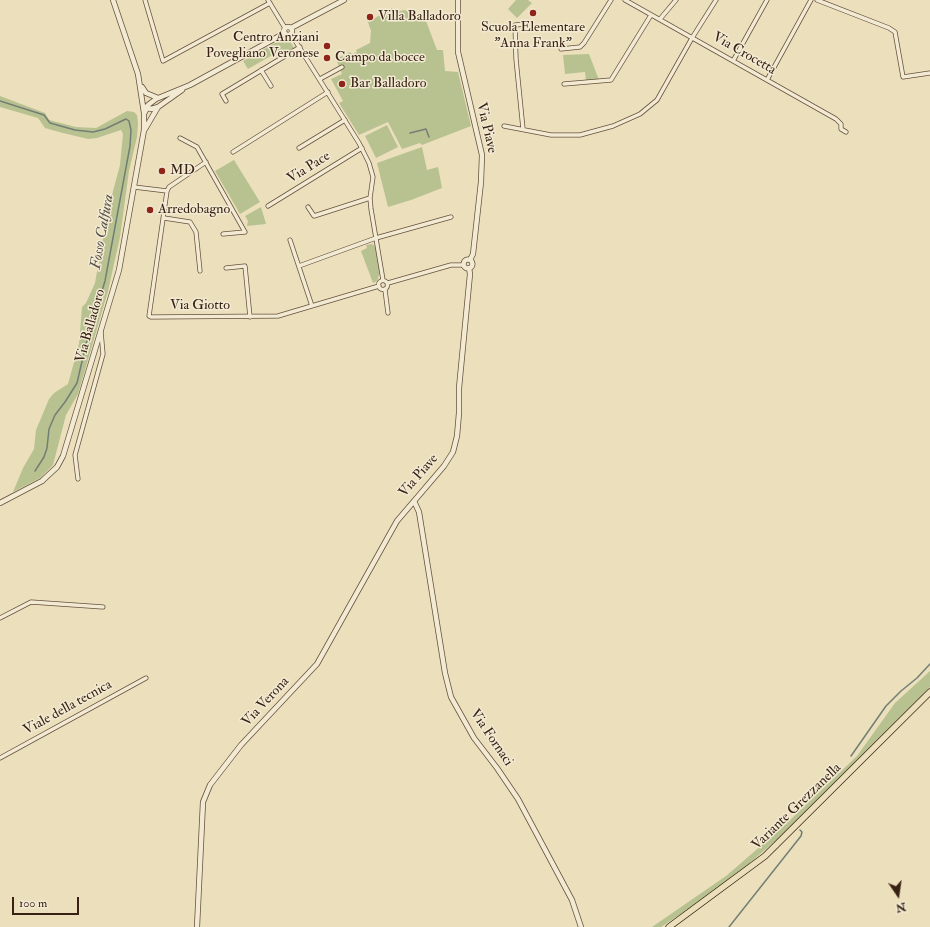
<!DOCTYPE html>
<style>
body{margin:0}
#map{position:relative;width:930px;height:927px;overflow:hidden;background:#ebdfbc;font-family:"IM FELL Double Pica",serif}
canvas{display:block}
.north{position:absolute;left:878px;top:875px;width:40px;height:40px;-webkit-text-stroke:3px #f2ead3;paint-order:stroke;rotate:167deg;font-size:11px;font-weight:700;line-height:16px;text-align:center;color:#392214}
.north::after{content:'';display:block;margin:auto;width:14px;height:18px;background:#392214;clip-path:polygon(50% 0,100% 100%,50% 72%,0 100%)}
.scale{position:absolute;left:12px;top:897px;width:67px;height:18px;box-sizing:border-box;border:2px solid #392214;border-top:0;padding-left:5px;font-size:12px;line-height:14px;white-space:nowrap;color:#392214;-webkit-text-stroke:3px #f2ead3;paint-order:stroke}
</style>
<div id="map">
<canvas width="930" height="927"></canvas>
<div class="north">N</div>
<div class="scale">100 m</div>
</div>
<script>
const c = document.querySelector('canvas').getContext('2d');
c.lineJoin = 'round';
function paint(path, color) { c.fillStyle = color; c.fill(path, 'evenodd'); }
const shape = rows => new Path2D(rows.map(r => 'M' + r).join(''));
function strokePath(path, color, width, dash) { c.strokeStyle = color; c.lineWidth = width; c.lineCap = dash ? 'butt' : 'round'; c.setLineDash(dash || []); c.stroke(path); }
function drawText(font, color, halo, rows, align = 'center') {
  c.font = font + ' "IM FELL Double Pica",serif'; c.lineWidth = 3; c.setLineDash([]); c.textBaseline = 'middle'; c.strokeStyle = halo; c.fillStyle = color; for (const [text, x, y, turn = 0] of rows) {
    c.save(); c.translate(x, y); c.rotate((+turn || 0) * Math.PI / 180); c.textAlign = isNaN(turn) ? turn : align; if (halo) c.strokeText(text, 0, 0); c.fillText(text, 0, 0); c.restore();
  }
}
paint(shape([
 [516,0,528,0,532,3,517,18,508,9],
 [392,8,394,12,405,10,417,16,423,13,437,50,443,50,445,71,458,72,471,126,422,145,420,143,402,149,388,122,359,135,339,103,343,101,331,79,342,74,336,59,350,52,352,54,357,52,356,50,370,43,371,31,368,22],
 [282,39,290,41,294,48,285,53,283,49,248,69,243,61],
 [589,54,599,80,586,81,585,72,565,74,563,55],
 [0,96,45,113,49,120,76,127,96,128,127,111,134,112,137,115,138,123,137,137,129,171,120,237,108,291,78,394,66,415,53,465,40,478,13,492,23,468,34,449,36,430,49,399,54,393,68,384,79,344,82,307,86,303,95,283,108,210,120,165,123,134,121,130,97,138,88,139,59,132,45,128,38,118,0,107],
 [387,125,398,147,376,158,365,136],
 [422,147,427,170,438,167,442,188,411,200,388,207,377,163],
 [234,160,260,202,240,214,215,171],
 [261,207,266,224,247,226,248,221,245,216],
 [372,244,376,247,380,272,377,281,373,283,361,251,367,248,366,245],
 [930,671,930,687,782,835,744,868,702,900,661,927,652,927,726,876,785,825,857,756,895,703]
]), '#b8c290');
strokePath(shape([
 [0,101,44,115,50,123,75,130,93,132,105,129,126,119,129,121,131,130,130,146,105,281,86,344,77,383,65,402,55,415,49,429,47,448,44,457,35,471],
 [410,133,426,129,429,137],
 [851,756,886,706,901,691,917,678,930,664],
 [729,927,801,836,802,832,800,830]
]), '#737e75', 1.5);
const minor = shape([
 [145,0,163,61,270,3],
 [268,0,285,28],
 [625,0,836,119,841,124,841,129,846,132],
 [817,0,889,28,895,32,903,77,930,73],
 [660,19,676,0],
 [291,34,359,143,369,163,373,177,370,198,371,209,383,280],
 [561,49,580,47,584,43,611,0],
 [733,61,767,0],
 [261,70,271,86],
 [320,79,342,67],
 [767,80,811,0],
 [564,84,611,80,651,15],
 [226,101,222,94,300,47],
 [504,126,551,135,580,135,613,126,640,114,657,100,692,38,716,0],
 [523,129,516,59,515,25,526,24],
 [180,138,197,147,245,232,223,234],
 [299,148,345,120],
 [233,152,328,92],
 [134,187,167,191,169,187,206,162],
 [167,191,149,316,151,317,278,316,379,286],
 [268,206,362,148],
 [308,207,314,216,370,198],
 [164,218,190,222,196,232,200,271],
 [290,240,312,306],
 [299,266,376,238,451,217],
 [226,268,245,266,250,317],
 '378.5 285a4.5 4.5 0 1 1 9 0a4.5 4.5 0 1 1-9 0Z',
 [388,283,451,265,463,265],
 [385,290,388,313],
 [78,479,75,455,103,354,101,332],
 [0,618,31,602,103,607],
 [0,758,146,678]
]);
const tertiary = shape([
 [458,0,458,52,482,155,481,182,473,254,470,260],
 '284 31a4 4 0 1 1 8 0a4 4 0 1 1-8 0Z',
 [291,28,344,0],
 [142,87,146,93,158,98],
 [145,107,151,109,158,107,182,90],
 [145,112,148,105,156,99,190,85,285,33],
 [145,129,158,107],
 '463.5 264a4.5 4.5 0 1 1 9 0a4.5 4.5 0 1 1-9 0Z',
 [414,501,419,512,445,673,451,697,474,738,497,768,518,799,572,900,581,927],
 [0,503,42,481,57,467,63,456,119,270,144,130,144,113,138,74,113,0],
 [197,927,203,802,210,785,241,745,317,664,397,521,444,466,453,452,457,436,459,413,459,388,470,274,469,268]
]);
const primary = shape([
 [669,927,765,856,930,692]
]);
strokePath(minor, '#66513e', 5);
strokePath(tertiary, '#66513e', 6);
strokePath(primary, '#392214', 7);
strokePath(minor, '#f2ead3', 3.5);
strokePath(tertiary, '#f2ead3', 4.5);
strokePath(primary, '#ebdfbc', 5.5);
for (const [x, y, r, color] of [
 [533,13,4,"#8f2418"],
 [370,17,4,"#8f2418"],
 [327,46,4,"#8f2418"],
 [327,58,4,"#8f2418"],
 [342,84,4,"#8f2418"],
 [162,171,4,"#8f2418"],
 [150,210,4,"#8f2418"]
]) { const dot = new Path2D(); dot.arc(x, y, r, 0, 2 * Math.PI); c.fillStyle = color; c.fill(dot); strokePath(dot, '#f2ead3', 1.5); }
drawText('14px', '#392214', '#f2ead3', [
 ["Villa Balladoro",378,17],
 ["Scuola Elementare",533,28,"center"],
 ["\"Anna Frank\"",533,44,"center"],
 ["Centro Anziani",319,38,"right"],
 ["Povegliano Veronese",319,54,"right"],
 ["Campo da bocce",335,58],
 ["Bar Balladoro",350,84],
 ["MD",170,171],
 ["Arredobagno",158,210]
], 'left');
drawText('14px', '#392214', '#f2ead3', [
 ["Via Crocetta",744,54,30],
 ["Via Piave",486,128,77],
 ["Via Pace",309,168,-32],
 ["Via Giotto",200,306],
 ["Via Balladoro",91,326,-74],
 ["Via Piave",419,476,-49],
 ["Via Verona",266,702,-47],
 ["Viale della tecnica",68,708,-29],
 ["Via Fornaci",491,738,56],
 ["Variante Grezzanella",797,807,-44]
]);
drawText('italic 15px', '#565045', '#f2ead3', [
 ["Fosso Calfura",103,232,-80]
]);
</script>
